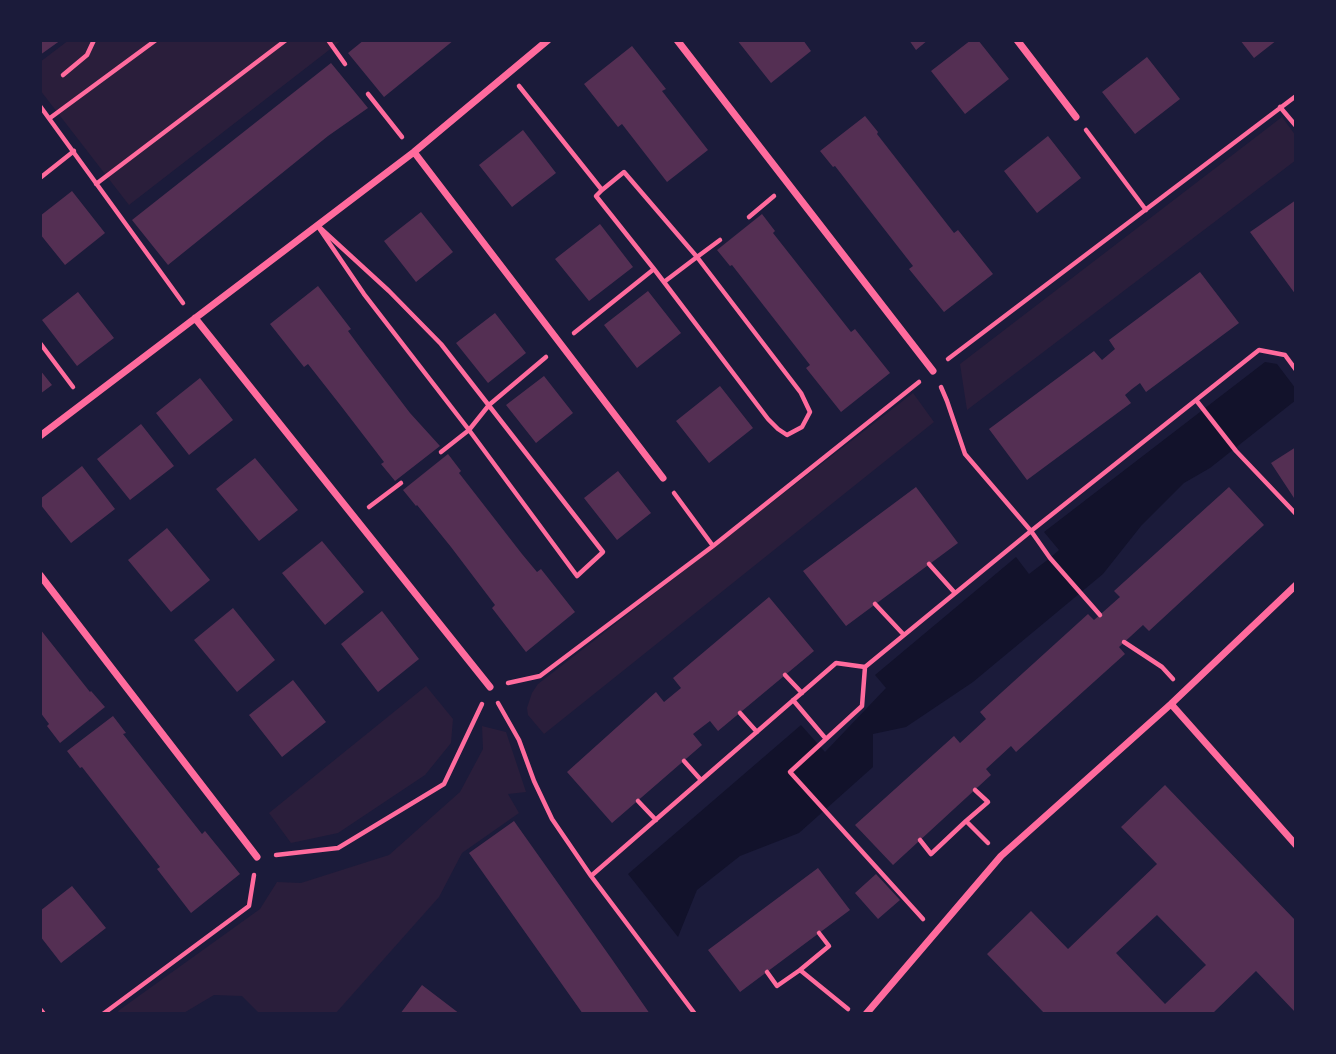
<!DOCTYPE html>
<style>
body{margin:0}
#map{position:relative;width:1336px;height:1054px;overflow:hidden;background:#1b1b3a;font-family:"Fira Sans",sans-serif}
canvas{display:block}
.frame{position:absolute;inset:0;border:42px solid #1b1b3a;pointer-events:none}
</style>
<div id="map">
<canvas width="1336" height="1054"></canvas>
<div class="frame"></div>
</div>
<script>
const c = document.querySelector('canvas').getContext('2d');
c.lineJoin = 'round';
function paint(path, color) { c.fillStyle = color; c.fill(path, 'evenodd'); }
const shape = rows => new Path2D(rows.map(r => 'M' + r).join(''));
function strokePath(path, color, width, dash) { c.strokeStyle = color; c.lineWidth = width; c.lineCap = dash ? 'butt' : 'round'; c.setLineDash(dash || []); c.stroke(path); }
paint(shape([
 [69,40,342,40,129,205,40,90,40,62],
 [1282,117,1296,136,1296,160,967,410,960,364],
 [913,393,934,422,544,734,528,715,527,708,532,693,538,684],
 [426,686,453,719,451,743,425,775,338,833,291,843,269,813],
 [482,726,506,732,526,792,508,794,519,813,462,853,439,897,335,1014,260,1014,242,996,214,995,182,1014,120,1014,118,1011,260,909,277,882,301,883,389,855,460,792,483,749]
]), '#2a1e3b');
paint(shape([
 [1265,362,1277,364,1296,389,1296,400,1210,468,1184,483,1141,526,1103,574,973,682,906,727,873,734,873,767,799,833,740,856,697,890,678,937,628,874,801,725,825,752,886,688,875,675,1016,557,1029,574,1050,558,1059,550,1044,532]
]), '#12122b');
paint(shape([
 [40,40,61,40,40,55],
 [364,40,454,40,384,97,348,53],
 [737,40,803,40,811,51,771,83],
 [909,40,928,40,916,50],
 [971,40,978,40,1009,79,965,114,931,71],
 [1240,40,1277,40,1254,58],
 [632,46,666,89,662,91,708,150,667,182,622,124,618,127,584,84],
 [1147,57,1180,99,1135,134,1102,92],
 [331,63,368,108,328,136,168,265,132,220],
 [865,116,878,132,877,134,954,233,958,230,993,274,944,312,909,269,913,266,835,166,833,167,820,151],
 [523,130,556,173,512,207,479,165],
 [1048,136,1081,178,1037,213,1004,171],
 [72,191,105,233,65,265,40,234,40,216],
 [1296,200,1296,295,1250,232],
 [421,212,453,252,416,282,384,241],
 [762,214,775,231,773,233,851,332,855,329,890,373,841,412,806,368,810,365,732,265,730,266,717,250],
 [600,224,633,267,589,301,555,259],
 [1200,272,1239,323,1146,392,1140,383,1132,389,1125,395,1131,403,1027,480,989,429,1094,351,1102,360,1115,349,1109,340],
 [318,286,351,329,348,331,365,354,410,413,440,446,395,481,381,464,384,462,341,406,308,364,304,367,270,324],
 [648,291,681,333,637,368,604,325],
 [78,292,114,338,77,366,42,320],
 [495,313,526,353,488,383,456,343],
 [40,370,52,385,40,394],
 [544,376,573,413,536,443,506,405],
 [200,378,233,420,189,455,156,413],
 [720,386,753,428,709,463,676,421],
 [141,424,174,466,130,500,97,459],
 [1296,447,1296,501,1271,463],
 [448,454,461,471,459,473,522,554,537,572,541,569,575,612,526,652,492,608,495,605,451,547,417,505,416,506,403,490],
 [255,458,298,510,259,541,216,489],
 [82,466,115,509,71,543,40,504,40,499],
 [618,471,651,513,617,540,584,498],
 [916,487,958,543,846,626,803,571],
 [1229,487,1264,525,1149,631,1143,625,1119,647,1125,654,1016,752,1011,746,986,769,991,775,893,865,855,825,954,736,960,743,986,719,980,712,1088,614,1094,620,1120,597,1114,591],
 [167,528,210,580,171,612,128,560],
 [322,541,364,592,325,625,282,573],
 [769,597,814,651,718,731,710,721,693,734,702,745,612,823,567,772,656,692,664,702,681,688,673,678],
 [233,608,275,660,237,692,194,640],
 [382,611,419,659,378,692,341,644],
 [40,629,90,692,91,691,105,707,60,743,47,726,49,724,40,712],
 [293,680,326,722,282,757,249,715],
 [113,716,126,733,123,734,202,834,205,831,240,874,191,913,157,869,160,867,82,767,80,768,67,751],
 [1165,785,1296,921,1296,1013,1256,971,1212,1014,1045,1014,987,954,1031,911,1068,949,1157,864,1121,827],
 [1157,915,1206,965,1165,1004,1116,953],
 [514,821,611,958,650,1014,583,1014,469,853],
 [818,868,850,910,740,992,708,950],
 [876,874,900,900,878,919,855,893],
 [72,886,106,928,61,963,40,936,40,911],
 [422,985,460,1014,400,1014]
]), '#542f53');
strokePath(shape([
 [328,40,345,64],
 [63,75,87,55,94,40],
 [519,86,602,190,596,196,654,269,768,419,778,429,787,435,802,427,810,412,801,393,697,257,720,240],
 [368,94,402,137],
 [40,106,183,303],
 [1280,107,1296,126],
 [50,118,156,40],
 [1086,130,1146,210],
 [40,178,74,151],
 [96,184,286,40],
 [602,190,624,172,697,257,664,282],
 [749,217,774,196],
 [317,225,389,291,441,344,603,552,577,576,469,430,364,294,317,225],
 [574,333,654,269],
 [40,343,73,387],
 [948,359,1296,96],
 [941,387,947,401,965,454,1031,531,1050,558,1100,615],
 [1196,400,1236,451,1296,514],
 [441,452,469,430,489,405,546,357],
 [674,493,713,546],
 [369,507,401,483],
 [929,564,955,593],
 [875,604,904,635],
 [1124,642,1162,667,1173,679],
 [785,675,802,693],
 [508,683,540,676,713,546,919,382],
 [793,700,826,739,862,706,865,667],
 [498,703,519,740,534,781,552,819,591,876,695,1014],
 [740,713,757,732],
 [826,739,790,772,923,919],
 [684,761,701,780],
 [638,801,656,820],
 [966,821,988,802,975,790],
 [920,840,931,854,966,821,988,843],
 [276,855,338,848,444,784,482,704],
 [591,876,836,663,865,667,1031,531,1259,350,1285,355,1296,370],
 [800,970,829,946,819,933],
 [767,972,777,986,800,970,848,1009],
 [40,1009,44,1014],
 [103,1014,249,906,254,875]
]), '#ff6b9d', 4.5);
strokePath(shape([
 [677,40,933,371],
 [1017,40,1076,117],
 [414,152,663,478],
 [195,318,490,687],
 [40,436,414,152,548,40],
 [40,575,257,857],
 [1171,704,1296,845],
 [866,1014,1001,856,1171,704,1296,585]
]), '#ff6b9d', 7);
</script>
